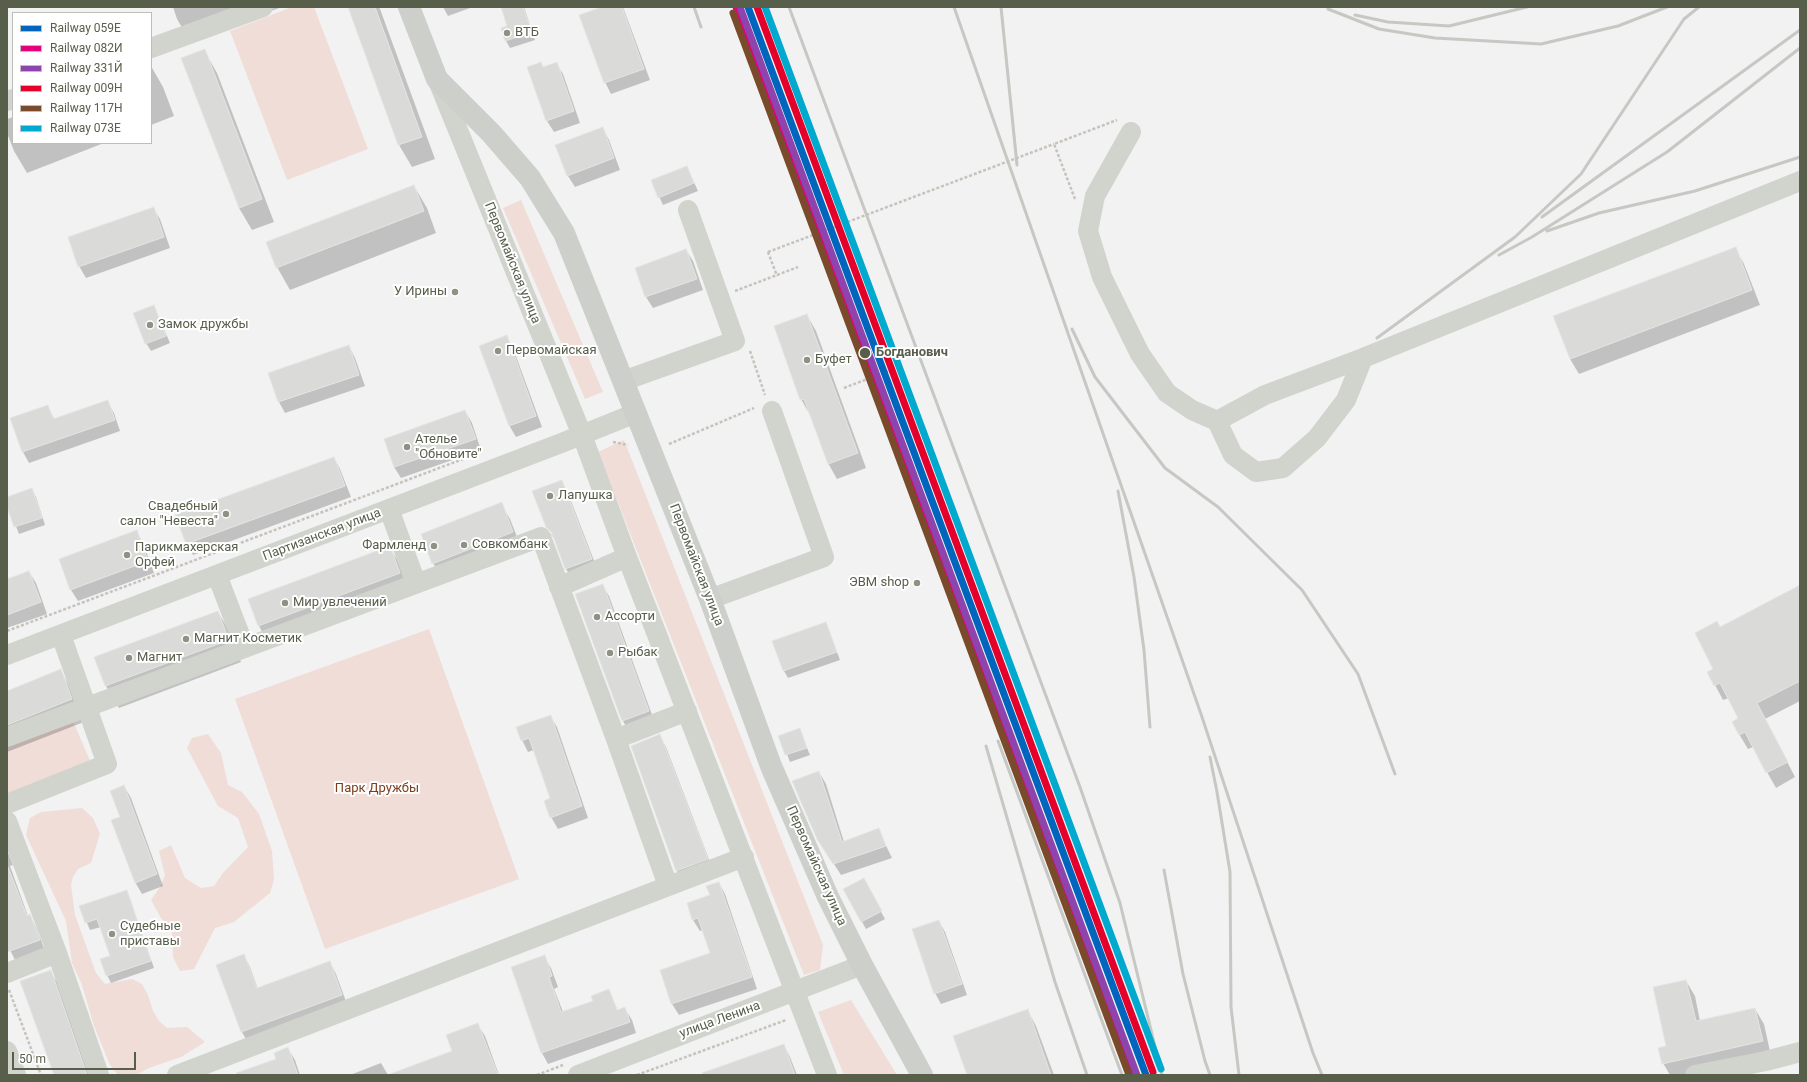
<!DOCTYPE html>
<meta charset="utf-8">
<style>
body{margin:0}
#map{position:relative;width:1807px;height:1082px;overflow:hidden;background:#f2f2f2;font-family:Roboto,sans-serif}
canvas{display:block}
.frame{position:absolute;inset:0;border:8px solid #575e4a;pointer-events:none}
.legend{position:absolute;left:12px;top:12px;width:140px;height:132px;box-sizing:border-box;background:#fff;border:1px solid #bcbfb7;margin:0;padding:5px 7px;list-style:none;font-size:12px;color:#575e4a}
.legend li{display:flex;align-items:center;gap:8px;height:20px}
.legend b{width:20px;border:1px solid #bcbfb7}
.scale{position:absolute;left:12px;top:1052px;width:124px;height:18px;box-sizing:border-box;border:2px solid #575e4a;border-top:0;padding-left:5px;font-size:12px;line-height:14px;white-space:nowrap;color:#575e4a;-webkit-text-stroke:3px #fff;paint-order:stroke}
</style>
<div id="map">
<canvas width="1807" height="1082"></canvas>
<div class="frame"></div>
<ul class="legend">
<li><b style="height:5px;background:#0065bd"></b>Railway 059Е</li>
<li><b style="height:5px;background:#e5007d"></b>Railway 082И</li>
<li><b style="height:5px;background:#8e44ad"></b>Railway 331Й</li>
<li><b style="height:5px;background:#e4002b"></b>Railway 009Н</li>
<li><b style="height:5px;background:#7a4b2a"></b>Railway 117Н</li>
<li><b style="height:5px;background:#00a9ce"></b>Railway 073Е</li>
</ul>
<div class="scale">50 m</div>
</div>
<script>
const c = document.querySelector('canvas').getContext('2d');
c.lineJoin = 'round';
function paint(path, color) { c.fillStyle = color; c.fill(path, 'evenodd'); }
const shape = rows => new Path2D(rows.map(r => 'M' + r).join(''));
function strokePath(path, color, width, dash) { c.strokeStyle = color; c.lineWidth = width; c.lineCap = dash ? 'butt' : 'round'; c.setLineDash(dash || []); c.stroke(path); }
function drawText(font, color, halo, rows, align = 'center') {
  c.font = font + ' Roboto,sans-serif'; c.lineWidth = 4; c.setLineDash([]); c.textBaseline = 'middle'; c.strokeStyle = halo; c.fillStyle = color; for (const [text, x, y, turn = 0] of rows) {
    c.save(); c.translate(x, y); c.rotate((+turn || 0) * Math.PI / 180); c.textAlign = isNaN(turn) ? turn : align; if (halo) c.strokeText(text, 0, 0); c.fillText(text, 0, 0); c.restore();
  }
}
paint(shape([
 [292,7,314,7,368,149,287,180,230,31],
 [521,200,603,392,585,399,503,208],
 [624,440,823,945,820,970,804,975,598,452],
 [429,629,519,879,325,949,235,699],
 [73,721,91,763,7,795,7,747],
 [208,734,221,753,228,785,242,792,259,814,272,851,274,879,270,893,234,922,215,928,194,969,180,971,173,957,172,930,161,918,151,900,160,887,165,875,159,851,171,845,185,878,201,888,214,886,223,873,248,847,238,818,218,806,187,748,192,738],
 [82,808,93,818,100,834,91,863,78,869,73,877,71,885,75,915,96,973,105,984,132,979,142,984,148,995,153,1011,159,1021,167,1028,187,1027,205,1042,181,1057,149,1068,136,1075,118,1075,110,1065,94,1026,82,985,72,963,66,921,26,835,30,818,41,812],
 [851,1000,897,1075,844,1075,818,1012]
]), '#f0ddd8');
paint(shape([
 [173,7,282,7,190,41,177,19],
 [349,7,379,7,380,9,435,159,412,167,399,145],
 [443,7,473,7,448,16],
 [502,7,524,7,535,40,510,48,506,41,509,26],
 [605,7,623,7,650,80,611,94,605,82],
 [204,50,217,73,274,222,252,230,239,208],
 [556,63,563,74,580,123,554,132,547,121,529,68,543,68],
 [151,66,163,87,174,116,151,125],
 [13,117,13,143,104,143,27,173,14,151,7,133,7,119],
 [603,129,609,140,620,170,575,187,568,176,557,146],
 [687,167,698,191,663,205,652,181],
 [414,186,427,208,436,233,290,290,277,267],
 [153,208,160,219,170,248,86,278,79,266],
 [1735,248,1744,264,1760,305,1579,374,1570,359],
 [686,250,693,261,703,290,653,308,646,297,636,268],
 [154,306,170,343,151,351,146,343],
 [807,315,816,331,866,468,837,479,828,463,810,415,801,399],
 [506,337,513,348,542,427,516,437,509,425],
 [349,346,355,358,365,386,285,413,279,402],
 [107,401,114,413,120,431,29,463,23,452,11,418,47,406,55,420],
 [465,411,472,423,481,450,401,478,394,467,385,439],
 [334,458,340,469,351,497,193,555,187,544,177,516],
 [561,481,568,493,598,571,573,580,566,569,556,541,550,533,555,537,556,536,546,526],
 [32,489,36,497,45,525,19,534,7,504,7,498],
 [501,504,510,519,521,547,442,578,433,563],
 [136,531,143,543,154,573,78,601,71,590,60,560],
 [390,548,399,563,408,589,267,641,259,626],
 [29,572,36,583,47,614,7,628,7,580],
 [602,585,609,596,655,723,629,732,623,721],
 [1800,586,1800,701,1765,719,1795,777,1776,788,1753,747,1748,749,1739,734,1740,719,1729,698,1723,700,1715,685,1714,669,1720,628],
 [218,612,231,634,241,662,119,708,106,686],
 [826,623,840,660,788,678,784,671],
 [61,671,73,693,84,722,7,752,7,692],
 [550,716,557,727,588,818,558,829,551,817,552,799,534,750,528,752,522,740],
 [799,729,810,755,790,762,780,736],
 [660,736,666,747,713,870,683,882,677,871],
 [819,772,826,784,844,842,878,829,892,858,841,875,825,850],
 [124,786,131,798,163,886,142,894,135,882],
 [7,850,13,865,10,866,28,916,30,916,36,927,45,951,16,962,7,944],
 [863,879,885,919,866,929,844,889],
 [719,883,725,894,757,989,679,1015,672,1004,661,971,711,954,703,930,700,931,693,920,688,904,711,896],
 [126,891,130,899,154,968,111,983,107,975,111,957,101,927,90,930,80,907],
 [939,921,945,932,967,995,941,1004,935,993],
 [244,955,250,967,258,989,330,962,336,974,348,1007,248,1043,242,1032,217,965],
 [544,957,551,968,558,987,554,989,563,1012,594,1001,609,990,618,1011,625,1009,632,1020,636,1033,548,1064,542,1053],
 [50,971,57,982,89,1075,55,1075],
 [1686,981,1695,996,1700,1021,1755,1009,1764,1024,1771,1056,1687,1075,1670,1075,1663,1063],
 [1028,1011,1036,1026,1054,1075,968,1075],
 [478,1025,485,1036,499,1075,389,1075,453,1051],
 [784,1045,790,1057,797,1075,700,1075],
 [288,1049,295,1060,300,1075,259,1075],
 [381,1063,388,1075,350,1075]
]), '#0003');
const building = shape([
 [348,7,375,7,422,137,398,145,348,7],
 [501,7,523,7,532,32,505,41,501,28,507,26,501,7],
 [602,7,622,7,644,69,604,83,579,15,602,7],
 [205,49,262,199,239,208,181,58,205,49],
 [541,62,543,67,557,62,574,111,546,121,527,67,541,62],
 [603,127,614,158,567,176,555,145,603,127],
 [687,166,694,183,658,198,651,180,687,166],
 [414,185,424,211,276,268,266,242,414,185],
 [154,207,164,237,78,267,68,237,154,207],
 [1736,247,1752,290,1570,359,1553,316,1736,247],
 [686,249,697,279,645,297,635,268,686,249],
 [154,305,166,336,145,344,133,313,154,305],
 [807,314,858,453,828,464,804,399,800,400,774,326,807,314],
 [507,335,536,416,509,426,479,346,507,335],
 [349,345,359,375,278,402,268,373,349,345],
 [108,400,115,420,22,452,10,418,48,405,53,419,108,400],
 [465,410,476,439,394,467,384,439,465,410],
 [334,457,345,486,186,544,175,515,334,457],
 [562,480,592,559,565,569,552,533,546,527,532,491,562,480],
 [32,488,42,518,14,527,7,507,7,497,32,488],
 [502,502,513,532,432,564,421,534,502,502],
 [137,530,148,561,70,590,59,559,137,530],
 [390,546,400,573,258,626,248,599,390,546],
 [29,571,41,602,7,615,7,579,29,571],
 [603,584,649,711,622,721,575,594,603,584],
 [1800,585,1800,681,1757,703,1788,762,1766,773,1745,732,1739,735,1732,722,1738,718,1720,683,1714,686,1707,672,1713,669,1695,633,1717,621,1720,627,1800,585],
 [218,611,229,640,105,686,94,657,218,611],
 [826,622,837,652,783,671,772,641,826,622],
 [61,669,72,699,7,725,7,691,61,669],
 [551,715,582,806,550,818,544,801,550,798,529,738,521,741,516,727,551,715],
 [800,728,807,748,785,755,778,736,800,728],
 [660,734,708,859,676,871,631,746,660,734],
 [819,771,842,842,879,828,886,846,833,864,817,839,792,781,819,771],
 [124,785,157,874,135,883,111,820,120,817,110,791,124,785],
 [7,867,8,867,27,916,30,914,40,940,7,952,7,867],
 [864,878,882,911,861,922,843,889,864,878],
 [719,882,752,977,671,1004,660,970,710,953,698,918,692,920,687,903,710,895,706,886,719,882],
 [127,890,151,961,106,976,100,959,110,956,97,919,85,923,79,906,127,890],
 [939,920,962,984,934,994,912,929,939,920],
 [244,954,257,988,330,961,342,995,241,1032,216,965,244,954],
 [545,955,552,976,549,977,561,1012,593,1001,591,996,609,989,617,1010,625,1007,630,1022,541,1053,511,967,545,955],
 [51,970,87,1075,54,1075,20,981,51,970],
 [1686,980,1696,1021,1755,1008,1763,1041,1662,1064,1658,1048,1666,1046,1653,987,1686,980],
 [1028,1009,1051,1075,967,1075,953,1036,1028,1009],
 [478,1023,498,1075,390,1075,390,1074,452,1051,446,1035,478,1023],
 [784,1044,795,1075,703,1075,702,1073,784,1044],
 [288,1047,298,1075,237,1075,236,1073,276,1059,274,1053,288,1047]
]);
paint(building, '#dadad8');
strokePath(building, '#e4e5e3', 1);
strokePath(shape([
 [824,180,840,225],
 [1075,199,1054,144,1117,120],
 [768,252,777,276],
 [735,291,798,267],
 [750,351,765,395],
 [844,388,888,371],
 [613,442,628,445],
 [669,444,754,408],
 [7,631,479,453],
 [9,990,41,1075],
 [537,1075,563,1065],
 [637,1075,786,1020]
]), '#c8c2bc', 2.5, [3, 2]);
strokePath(shape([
 [151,48,263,7],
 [438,81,582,435,627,557,827,1075],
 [7,101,13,99],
 [1131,132,1095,196,1088,231,1102,277,1140,354,1167,393,1192,410,1217,421,1265,395,1363,358,1800,181],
 [623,381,735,341,688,210],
 [1217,421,1233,455,1256,472,1283,468,1317,438,1346,400,1363,358],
 [389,509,416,583],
 [217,575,245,648],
 [559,587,627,557],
 [710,599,824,557,772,411],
 [7,655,564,442,636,413],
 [7,737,541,537,616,739,668,886],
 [616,739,687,711],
 [7,804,107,764,61,635],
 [7,821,57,953,99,1075],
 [7,973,57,953],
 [7,1051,16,1075],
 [177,1075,744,857],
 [578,1075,862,965],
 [1695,1075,1766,1061,1800,1052]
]), '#d1d3cd', 20);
strokePath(shape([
 [409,7,437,79,491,133,530,178,564,233,710,599,771,766,828,897,862,965,922,1075]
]), '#cdd0ca', 22);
strokePath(shape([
 [694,7,701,27],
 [789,7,1080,787,1120,903,1162,1075],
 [954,7,1201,714,1313,1053,1322,1075],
 [1001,7,1017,165],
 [1328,9,1379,29,1435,38,1541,44,1618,26,1667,7],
 [1355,15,1388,22,1449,26,1527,7],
 [1542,217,1800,30],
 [1547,231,1599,213,1695,191,1800,157],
 [1499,255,1532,237,1667,152,1800,48],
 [1072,329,1095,377,1165,468,1218,507,1302,590,1358,674,1395,774],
 [1377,338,1515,237,1581,174,1684,19,1699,7],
 [1118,491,1134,577,1144,650,1150,727],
 [998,741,1122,1075],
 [986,746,1055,982,1087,1075],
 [1210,757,1217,792,1230,872,1231,1007,1239,1075],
 [1164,870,1183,974,1205,1061,1210,1075]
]), '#c6c8c3', 3);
strokePath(shape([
 [768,252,1054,144]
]), '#c8c2bc', 2.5, [3, 2]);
strokePath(shape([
 [748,7,1146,1075]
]), '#0065bd', 7);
strokePath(shape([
 [736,7,1133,1075]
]), '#e5007d', 7);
strokePath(shape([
 [741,10,1137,1075]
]), '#8e44ad', 7);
strokePath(shape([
 [757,7,1153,1072]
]), '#e4002b', 7);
strokePath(shape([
 [733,13,1129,1075]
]), '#7a4b2a', 7);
strokePath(shape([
 [765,7,1161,1069]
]), '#00a9ce', 7);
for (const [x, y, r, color] of [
 [507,33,4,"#8d9285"],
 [455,292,4,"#8d9285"],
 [150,325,4,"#8d9285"],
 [498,351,4,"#8d9285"],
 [865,353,6,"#575e4a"],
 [807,360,4,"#8d9285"],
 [407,447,4,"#8d9285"],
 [550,496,4,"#8d9285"],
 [226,514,4,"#8d9285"],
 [464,545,4,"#8d9285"],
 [434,546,4,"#8d9285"],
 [127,555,4,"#8d9285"],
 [917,583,4,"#8d9285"],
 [285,603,4,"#8d9285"],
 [597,617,4,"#8d9285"],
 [186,639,4,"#8d9285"],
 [610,653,4,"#8d9285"],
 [129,658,4,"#8d9285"],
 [112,934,4,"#8d9285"]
]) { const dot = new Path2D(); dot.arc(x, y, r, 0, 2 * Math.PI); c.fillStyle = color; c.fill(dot); strokePath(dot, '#fff', 1.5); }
drawText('13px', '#575e4a', '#fff', [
 ["ВТБ",515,33],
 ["У Ирины",447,292,"right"],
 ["Замок дружбы",158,325],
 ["Первомайская",506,351],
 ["Буфет",815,360],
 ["Ателье",415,440],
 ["\"Обновите\"",415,455],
 ["Лапушка",558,496],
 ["Свадебный",218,507,"right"],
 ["салон \"Невеста\"",218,522,"right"],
 ["Совкомбанк",472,545],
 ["Фармленд",426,546,"right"],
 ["Парикмахерская",135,548],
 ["Орфей",135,563],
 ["ЭВМ shop",909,583,"right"],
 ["Мир увлечений",293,603],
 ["Ассорти",605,617],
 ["Магнит Косметик",194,639],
 ["Рыбак",618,653],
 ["Магнит",137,658],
 ["Судебные",120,927],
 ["приставы",120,942]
], 'left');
drawText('13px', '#575e4a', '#fff', [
 ["Первомайская улица",512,263,68],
 ["Партизанская улица",322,535,-21],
 ["Первомайская улица",696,565,69],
 ["Первомайская улица",816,866,66],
 ["улица Ленина",720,1020,-20]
]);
drawText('bold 13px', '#575e4a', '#fff', [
 ["Богданович",876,353]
], 'left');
drawText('13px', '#7d3d1c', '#fff', [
 ["Парк Дружбы",377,789]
]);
</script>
